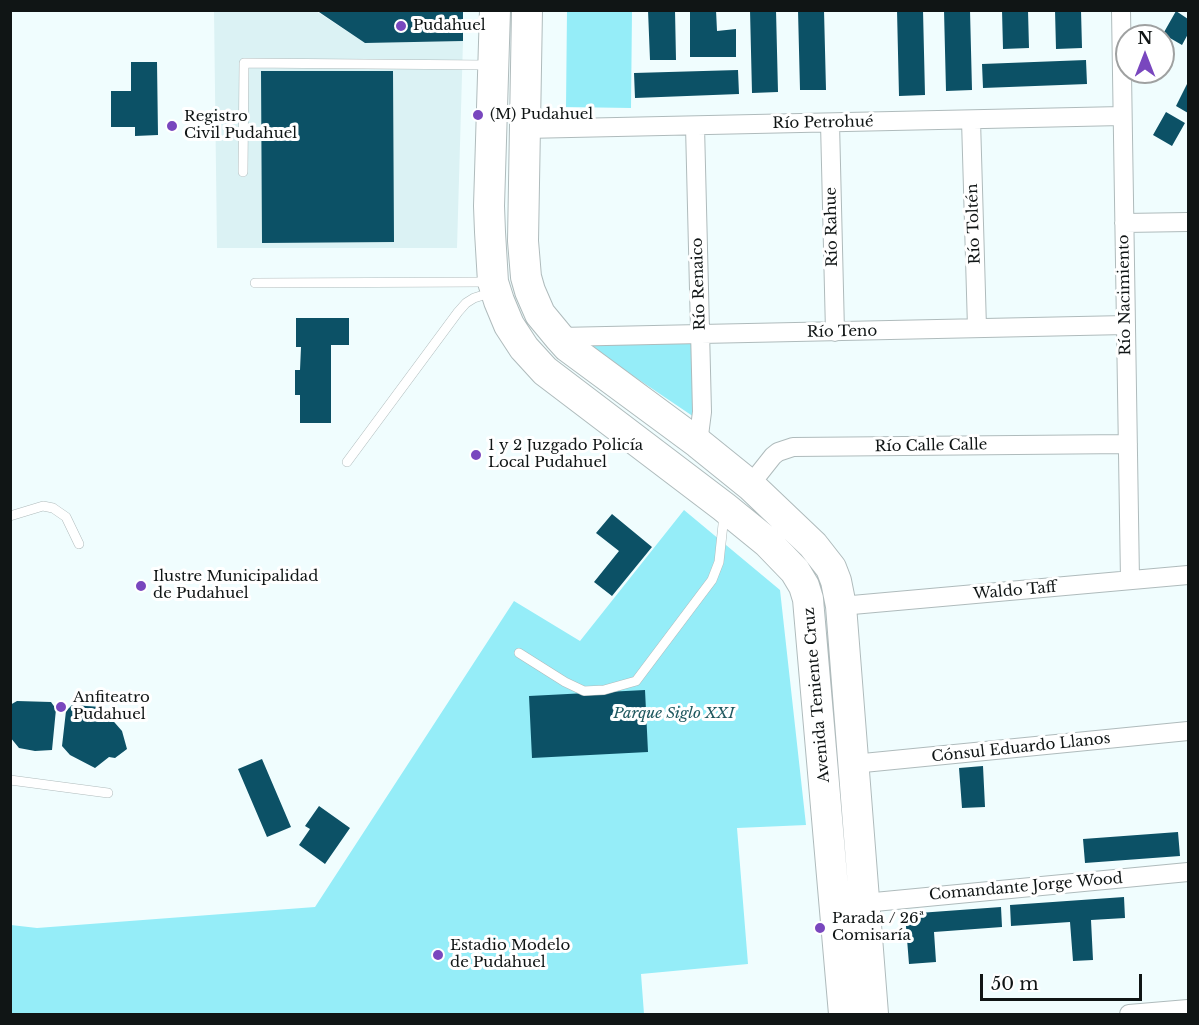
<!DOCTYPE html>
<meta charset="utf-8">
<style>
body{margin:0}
#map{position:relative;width:1199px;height:1025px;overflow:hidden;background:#f0fdfe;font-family:"Libre Baskerville",serif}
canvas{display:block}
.frame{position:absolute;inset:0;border:12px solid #101515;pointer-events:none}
.north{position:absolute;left:1115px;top:24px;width:60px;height:60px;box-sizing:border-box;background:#fff;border:2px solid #9fa1a1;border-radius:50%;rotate:0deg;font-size:16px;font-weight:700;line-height:24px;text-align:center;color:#101515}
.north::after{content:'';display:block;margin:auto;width:21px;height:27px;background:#7947be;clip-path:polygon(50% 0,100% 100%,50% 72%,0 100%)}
.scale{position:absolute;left:980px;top:974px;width:162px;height:27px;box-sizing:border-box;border:3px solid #101515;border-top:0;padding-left:8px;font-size:18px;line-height:21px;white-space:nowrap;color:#101515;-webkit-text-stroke:4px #fff;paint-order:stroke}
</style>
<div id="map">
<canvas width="1199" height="1025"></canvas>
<div class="frame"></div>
<div class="north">N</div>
<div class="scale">50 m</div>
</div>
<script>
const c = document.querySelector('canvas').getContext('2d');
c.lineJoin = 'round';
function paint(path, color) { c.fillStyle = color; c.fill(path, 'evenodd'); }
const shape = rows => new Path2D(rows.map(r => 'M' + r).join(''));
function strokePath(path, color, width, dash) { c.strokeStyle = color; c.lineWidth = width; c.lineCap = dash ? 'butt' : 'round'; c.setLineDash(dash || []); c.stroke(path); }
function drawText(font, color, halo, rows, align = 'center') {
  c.font = font + ' "Libre Baskerville",serif'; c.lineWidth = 6; c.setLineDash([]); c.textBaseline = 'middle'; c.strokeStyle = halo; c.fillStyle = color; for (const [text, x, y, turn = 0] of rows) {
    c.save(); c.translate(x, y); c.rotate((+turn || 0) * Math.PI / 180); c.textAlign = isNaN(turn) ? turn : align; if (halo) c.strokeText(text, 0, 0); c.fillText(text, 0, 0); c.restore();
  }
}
paint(shape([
 [214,11,316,11,365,43,463,41,457,248,217,248]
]), '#dbf2f4');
paint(shape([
 [567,11,632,11,631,108,566,107],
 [695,341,697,419,589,346],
 [684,510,780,590,806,825,737,828,748,964,641,974,644,1014,11,1014,11,925,37,928,315,907,514,601,580,641]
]), '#95edf8');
paint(shape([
 [316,10,463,10,463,41,365,43],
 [648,10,675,10,676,60,650,60],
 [690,10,716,10,717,31,736,29,736,57,690,57],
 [750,10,776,10,778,92,752,93],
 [798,10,824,10,826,90,800,90],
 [897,10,923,10,925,95,899,96],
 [944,10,970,10,972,90,946,91],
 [1002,10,1028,10,1029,48,1003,49],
 [1055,10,1081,10,1082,48,1056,49],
 [1176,11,1188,19,1188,34,1182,45,1163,34],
 [1086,60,1087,84,983,88,982,64],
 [131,62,157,62,158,135,135,136,135,127,111,127,111,91,131,91],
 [738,70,739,94,635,98,634,73],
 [261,71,393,71,394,242,262,243],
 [1188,82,1188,113,1176,106],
 [1166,112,1185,123,1172,146,1153,135],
 [296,318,349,318,349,345,331,345,331,423,300,423,300,395,295,395,295,370,300,370,301,347,296,347],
 [612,514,652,547,612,596,594,582,619,551,596,533],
 [645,690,648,752,532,758,529,696],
 [17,701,51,702,56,709,52,750,35,751,19,748,10,737,10,705],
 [72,705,101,707,122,731,127,749,115,758,109,757,95,768,70,755,62,746,66,711],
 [262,759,291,827,267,837,238,769],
 [983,766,985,807,962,808,959,768],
 [319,806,350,828,325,864,299,845,310,829,305,826],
 [1178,832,1180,856,1085,863,1083,839],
 [1124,897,1125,918,1091,920,1093,960,1073,961,1070,922,1011,926,1010,905],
 [1001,907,1002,927,934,932,936,962,909,964,905,914]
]), '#0c5166');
const service = shape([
 [243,172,244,63,488,65],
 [255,283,488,282],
 [347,462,458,312,466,303,474,298,493,292],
 [10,516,43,506,53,508,66,517,79,544],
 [519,653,565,682,584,691,604,690,636,681,712,580,719,562,724,515],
 [10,780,108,793]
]);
const minor = shape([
 [1121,10,1130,580],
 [971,120,977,328],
 [830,123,835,332],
 [695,126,702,412,698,443],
 [525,129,1122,116],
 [1124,223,1188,222],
 [559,337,1126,325],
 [750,485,773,456,778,452,793,447,1128,444],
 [841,606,1188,575],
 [853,764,1188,731],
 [864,903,1188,872],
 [1129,1014,1188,1009]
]);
const primary = shape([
 [495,10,489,206,490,232,493,282,499,301,509,325,524,348,545,371,724,507,767,542,795,571,804,586,808,599,809,611,844,1014],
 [527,10,523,241,526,277,530,291,540,314,559,337,568,347,698,443,750,485,813,545,831,568,836,581,841,606,873,1014]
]);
strokePath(service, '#afbbbc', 10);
strokePath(minor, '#afbbbc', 20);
strokePath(primary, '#afbbbc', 32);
strokePath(service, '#fff', 9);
strokePath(minor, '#fff', 18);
strokePath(primary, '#fff', 30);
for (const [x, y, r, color] of [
 [401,26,6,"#7947be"],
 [478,115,6,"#7947be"],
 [172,126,6,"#7947be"],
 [476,455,6,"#7947be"],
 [141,586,6,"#7947be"],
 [61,707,6,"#7947be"],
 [820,928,6,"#7947be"],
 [438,955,6,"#7947be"]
]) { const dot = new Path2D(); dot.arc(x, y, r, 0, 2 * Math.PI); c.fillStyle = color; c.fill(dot); strokePath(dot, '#fff', 2); }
drawText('15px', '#101515', '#fff', [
 ["Pudahuel",413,26],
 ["(M) Pudahuel",490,115],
 ["Registro",184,117],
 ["Civil Pudahuel",184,134],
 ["1 y 2 Juzgado Policía",488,446],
 ["Local Pudahuel",488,463],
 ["Ilustre Municipalidad",153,577],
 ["de Pudahuel",153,594],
 ["Anfiteatro",73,698],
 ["Pudahuel",73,715],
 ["Parada / 26ª",832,919],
 ["Comisaría",832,936],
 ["Estadio Modelo",450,946],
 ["de Pudahuel",450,963]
], 'left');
drawText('15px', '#101515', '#fff', [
 ["Río Petrohué",823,123,-1],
 ["Río Toltén",974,224,-92],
 ["Río Rahue",832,227,-91],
 ["Río Renaico",699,284,-92],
 ["Río Nacimiento",1125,295,-91],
 ["Río Teno",842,332,-1],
 ["Río Calle Calle",931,446,-1],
 ["Waldo Taff",1015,591,-5],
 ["Avenida Teniente Cruz",817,695,-95],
 ["Cónsul Eduardo Llanos",1021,748,-6],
 ["Comandante Jorge Wood",1026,887,-5]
]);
drawText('italic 15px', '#205960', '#fff', [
 ["Parque Siglo XXI",674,714]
]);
</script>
